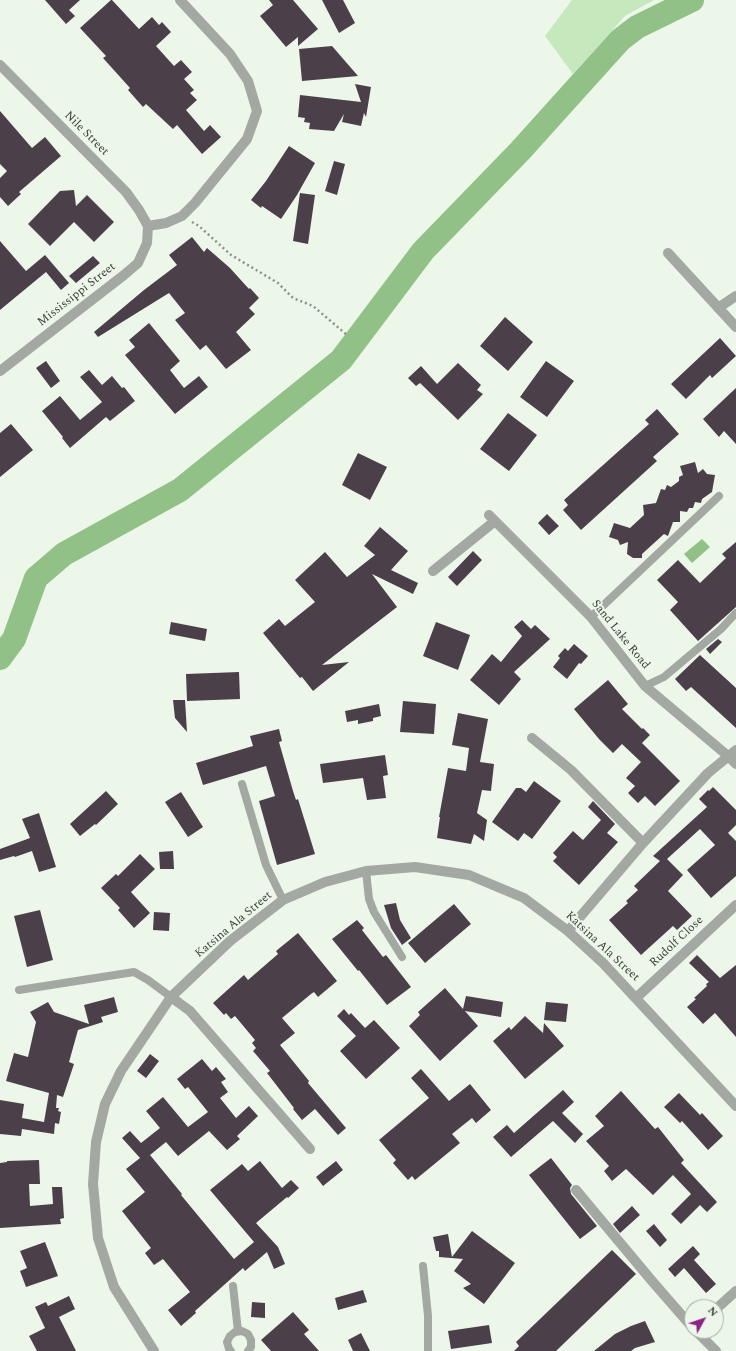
<!DOCTYPE html>
<style>
body{margin:0}
#map{position:relative;width:736px;height:1351px;overflow:hidden;background:#ecf7ea;font-family:Spectral,serif}
canvas{display:block}
.north{position:absolute;left:684px;top:1299px;width:40px;height:40px;box-sizing:border-box;background:#ecf7ea;border:1px solid #a4ada3;border-radius:50%;rotate:50deg;font-size:11px;font-weight:700;line-height:16px;text-align:center;color:#393e38}
.north::after{content:'';display:block;margin:auto;width:14px;height:18px;background:#8a248a;clip-path:polygon(50% 0,100% 100%,50% 72%,0 100%)}
</style>
<div id="map">
<canvas width="736" height="1351"></canvas>
<div class="north">N</div>
</div>
<script>
const c = document.querySelector('canvas').getContext('2d');
c.lineJoin = 'round';
function paint(path, color) { c.fillStyle = color; c.fill(path, 'evenodd'); }
const shape = rows => new Path2D(rows.map(r => 'M' + r).join(''));
function strokePath(path, color, width, dash) { c.strokeStyle = color; c.lineWidth = width; c.lineCap = dash ? 'butt' : 'round'; c.setLineDash(dash || []); c.stroke(path); }
function drawText(font, color, halo, rows, align = 'center') {
  c.font = font + ' Spectral,serif'; c.lineWidth = 4; c.setLineDash([]); c.textBaseline = 'middle'; c.strokeStyle = halo; c.fillStyle = color; for (const [text, x, y, turn = 0] of rows) {
    c.save(); c.translate(x, y); c.rotate((+turn || 0) * Math.PI / 180); c.textAlign = isNaN(turn) ? turn : align; if (halo) c.strokeText(text, 0, 0); c.fillText(text, 0, 0); c.restore();
  }
}
paint(shape([
 [572,0,654,0,625,16,573,74,545,36]
]), '#c5e8bd');
paint(shape([
 [702,539,710,547,692,563,684,554]
]), '#91c186');
strokePath(shape([
 [0,658,14,639,36,578,64,554,180,490,341,360,423,251,520,151,620,40,637,27,692,0]
]), '#91c186', 24);
paint(shape([
 [45,0,80,0,69,10,75,16,66,24],
 [111,0,112,0,139,29,152,17,159,25,162,22,171,32,156,46,174,66,181,60,192,72,184,79,194,90,190,93,197,100,186,110,204,131,210,125,221,137,202,154,177,125,173,129,146,104,143,107,128,90,130,88,103,58,106,56,80,28],
 [269,0,293,0,318,29,298,46,298,37,286,47,260,16,273,5],
 [322,0,343,0,355,23,339,33],
 [332,46,358,76,302,81,299,49],
 [355,84,371,87,366,117,364,113,361,126,342,122,344,114,334,131,309,129,310,123,304,122,305,118,298,117,300,95,361,102],
 [0,111,32,148,45,137,61,156,19,192,21,194,8,206,0,197,0,178,7,171,0,164],
 [289,146,315,163,297,195,281,219,262,206,261,208,251,200,266,181],
 [334,161,345,164,337,195,325,191],
 [74,190,76,206,87,195,114,222,94,242,74,222,50,246,28,224,60,191],
 [300,193,315,195,308,244,293,241],
 [192,237,204,252,207,248,230,268,249,289,250,288,259,298,249,308,255,314,236,332,251,350,226,369,206,345,200,350,175,320,185,313,169,293,98,337,94,332,144,290,177,265,169,255],
 [0,241,26,271,45,255,69,283,61,290,46,272,0,310],
 [93,256,100,263,76,283,69,276],
 [505,317,533,342,508,371,480,346],
 [149,323,180,361,170,370,184,388,199,376,208,387,175,414,125,355,135,347,129,340],
 [720,338,736,356,712,378,710,375,686,399,671,384],
 [46,361,60,381,51,388,36,368],
 [546,361,574,381,547,417,520,397],
 [458,363,481,385,477,390,483,394,458,420,420,383,416,386,408,378,421,366,437,384],
 [89,370,102,385,112,376,122,388,124,387,135,401,110,421,106,417,70,448,62,438,63,437,42,411,60,396,80,420,102,402,80,377],
 [736,388,736,444,724,431,719,437,703,419],
 [657,409,679,434,653,457,657,461,581,530,563,510,568,505,564,500,649,424,645,420],
 [508,413,537,435,509,471,480,449],
 [11,424,33,450,0,477,0,433],
 [358,453,387,467,370,500,342,485],
 [695,462,698,473,703,469,707,474,715,475,712,492,702,499,701,503,695,502,693,508,689,508,687,512,680,511,680,522,673,522,668,536,664,534,642,554,642,558,633,558,627,554,628,542,620,545,618,540,609,537,614,523,630,528,644,515,643,505,656,503,661,489,665,490,667,485,671,487,679,481,679,477,683,475,680,466],
 [547,514,559,526,549,535,538,523],
 [380,527,408,551,391,570,418,583,413,594,372,574,397,607,322,665,349,662,313,691,302,677,300,678,263,633,279,619,285,626,315,602,295,580,325,552,347,577,375,555,364,546],
 [736,542,736,607,698,641,670,610,678,602,657,580,678,560,700,583,726,558,722,554],
 [473,551,482,560,457,586,448,577],
 [522,620,531,629,535,625,550,639,514,672,521,679,499,705,470,680,492,654,501,662,522,636,514,627],
 [171,622,207,629,205,641,169,634],
 [436,622,470,635,458,670,423,656],
 [718,639,722,642,710,654,706,649],
 [574,644,588,656,581,664,579,663,567,679,553,667,560,658,558,656,565,648,568,651],
 [700,655,736,688,736,728,691,687,686,691,675,679],
 [239,672,240,699,187,701,186,674],
 [608,680,628,704,622,709,642,729,643,728,650,735,642,743,680,781,655,806,645,796,638,803,628,793,635,786,626,778,641,762,622,744,613,753,599,739,574,709],
 [173,700,185,700,187,732,175,718],
 [403,701,436,704,434,734,400,732],
 [379,704,381,716,373,718,373,721,358,724,358,720,347,722,345,711],
 [458,713,488,719,480,762,494,764,491,791,482,790,477,813,487,820,484,841,474,834,471,844,437,838,440,817,439,817,448,768,466,771,469,748,452,745],
 [279,729,282,741,279,742,293,791,296,800,298,799,315,854,277,865,259,801,275,796,266,766,203,785,196,763,253,746,250,736],
 [385,755,388,775,383,776,386,798,367,800,363,778,323,783,320,764],
 [534,781,561,801,532,839,524,833,518,841,492,822,516,788,521,788,526,792],
 [713,787,736,810,736,825,728,833,736,841,736,876,711,898,687,870,715,845,700,829,667,859,683,875,668,891,692,916,677,930,673,926,641,955,609,920,628,903,626,901,638,890,634,886,660,861,653,856,707,807,699,799,708,790,709,791],
 [106,791,118,804,96,825,95,824,80,836,70,824],
 [181,792,203,827,188,837,165,802],
 [593,801,615,824,607,833,618,842,579,885,553,861,557,857,553,853,573,831,583,840,601,820,588,807],
 [39,813,56,867,39,872,32,851,15,857,14,856,0,860,0,849,30,838,22,819],
 [173,851,174,869,160,869,159,852],
 [140,854,155,869,131,892,150,913,134,928,118,910,120,908,101,888,116,874,118,876],
 [396,903,400,920,411,938,402,945,391,928,384,905],
 [454,904,471,924,425,963,408,943],
 [40,910,53,960,27,967,14,916],
 [154,912,170,913,169,931,153,930],
 [357,920,364,928,362,930,383,957,386,955,411,987,387,1005,359,970,358,971,332,939],
 [298,933,337,981,318,997,314,992,311,994,282,1018,295,1033,280,1045,309,1081,308,1083,346,1128,338,1135,315,1109,302,1120,293,1109,294,1108,267,1073,270,1071,253,1051,256,1048,252,1043,255,1040,235,1016,231,1019,226,1013,224,1015,213,1003,244,975,248,980,278,954,276,951],
 [697,955,720,978,736,965,736,1037,715,1013,703,1024,687,1007,696,999,694,998,707,986,706,984,709,982,689,963],
 [445,988,463,1009,466,996,503,1002,501,1017,465,1011,478,1026,440,1061,409,1026,420,1015,418,1012],
 [114,997,118,1012,101,1017,103,1022,78,1030,69,1062,74,1064,63,1097,57,1095,56,1108,59,1108,58,1111,61,1112,59,1124,55,1123,54,1134,22,1129,21,1136,0,1134,0,1100,24,1104,22,1118,44,1122,49,1093,6,1081,14,1053,28,1057,36,1022,30,1012,48,1002,54,1012,89,1024,84,1005],
 [546,1002,568,1004,566,1022,544,1020],
 [344,1009,349,1015,351,1013,365,1028,374,1020,400,1048,366,1079,340,1051,356,1036,337,1016],
 [525,1016,543,1033,544,1023,564,1046,525,1079,493,1041,509,1027,511,1030],
 [150,1054,159,1061,146,1078,137,1071],
 [202,1059,212,1071,216,1067,226,1079,221,1082,228,1092,220,1098,236,1118,249,1106,258,1116,237,1136,240,1139,227,1150,209,1131,178,1156,166,1142,150,1155,182,1194,181,1195,234,1259,254,1242,210,1190,242,1164,248,1171,260,1161,282,1188,291,1180,299,1188,288,1198,287,1197,256,1223,278,1247,285,1264,274,1269,267,1252,245,1271,243,1268,195,1311,196,1313,181,1326,168,1310,190,1292,163,1259,154,1265,145,1253,151,1248,122,1211,145,1192,126,1169,140,1158,122,1138,130,1131,141,1143,160,1128,146,1111,163,1097,188,1127,208,1112,188,1087,185,1089,177,1079],
 [421,1069,449,1101,470,1084,491,1110,476,1123,472,1118,452,1134,460,1143,415,1180,412,1176,408,1180,393,1163,396,1160,379,1140,429,1098,411,1078],
 [563,1090,574,1102,562,1113,583,1134,575,1143,553,1121,511,1157,493,1137,507,1125,514,1133],
 [621,1091,655,1129,658,1127,684,1160,681,1163,717,1202,707,1212,700,1205,681,1224,671,1214,691,1194,673,1175,653,1195,626,1169,612,1181,604,1171,609,1166,586,1141,604,1126,595,1116],
 [679,1093,700,1115,702,1113,723,1136,708,1150,682,1121,680,1123,664,1107],
 [551,1158,572,1185,570,1188,571,1194,597,1226,580,1239,529,1175],
 [39,1160,40,1184,29,1184,30,1206,53,1204,52,1187,62,1187,64,1218,60,1219,61,1224,0,1228,0,1163,7,1162,7,1161],
 [336,1161,343,1170,323,1186,316,1177],
 [632,1206,640,1215,620,1233,613,1224],
 [654,1224,667,1240,660,1247,646,1231],
 [472,1231,515,1263,484,1304,463,1288,471,1284,454,1271,463,1259,439,1257,439,1251,436,1251,433,1237,448,1234,452,1257],
 [45,1242,58,1276,26,1287,20,1271,27,1268,20,1251],
 [693,1246,700,1254,694,1260,716,1284,706,1293,684,1268,675,1277,668,1269],
 [612,1250,636,1274,556,1351,514,1351,519,1346,516,1342],
 [363,1290,367,1302,338,1310,335,1298],
 [69,1296,75,1309,59,1317,76,1351,37,1351,29,1336,45,1328,35,1307,46,1302,48,1306],
 [252,1302,265,1303,265,1318,251,1317],
 [293,1312,309,1330,304,1334,319,1351,271,1351,261,1340],
 [645,1321,655,1342,635,1348,631,1351,594,1351,615,1334,631,1326],
 [489,1325,492,1343,451,1349,448,1331],
 [361,1333,370,1351,353,1351,348,1340]
]), '#4b404a');
strokePath(shape([
 [192,222,199,226,231,255,278,283,293,298,313,306,347,335]
]), '#8a9289', 2.5, [2, 3]);
strokePath(shape([
 [591,617,719,496],
 [645,686,664,677,721,629,736,613],
 [242,784,266,865,283,900],
 [366,871,369,899,374,912,402,957],
 [19,990,134,972,148,980,171,997],
 [423,1266,428,1316,428,1351],
 [233,1286,238,1331],
 [231,1351,229,1349,227,1342,230,1336,235,1332,242,1331,248,1334,251,1340,251,1347,248,1351]
]), '#a3a8a2', 8);
strokePath(shape([
 [0,65,126,192,139,210,148,226,147,243,138,263,124,275,0,371],
 [148,226,166,223,182,216,195,203,247,139,257,111,248,81,230,54,180,0],
 [668,253,736,327],
 [718,308,736,296],
 [489,515,591,617,645,686,728,756,736,764],
 [433,571,495,521],
 [532,738,571,770,643,843],
 [568,931,643,843,708,773,736,750],
 [171,997,190,1011,310,1149],
 [636,998,736,905],
 [576,1190,652,1281,692,1327],
 [716,1309,736,1291],
 [696,1331,716,1351],
 [154,1351,114,1287,98,1238,93,1184,96,1142,105,1104,121,1071,171,997,230,941,283,900,325,882,366,871,415,867,469,875,524,898,568,931,603,963,736,1106]
]), '#a3a8a2', 10);
drawText('12px', '#393e38', '#ecf7ea', [
 ["Nile Street",86,134,45],
 ["Mississippi Street",77,295,-38],
 ["Sand Lake Road",620,635,51],
 ["Katsina Ala Street",234,925,-40],
 ["Rudolf Close",677,942,-43],
 ["Katsina Ala Street",602,947,43]
]);
</script>
